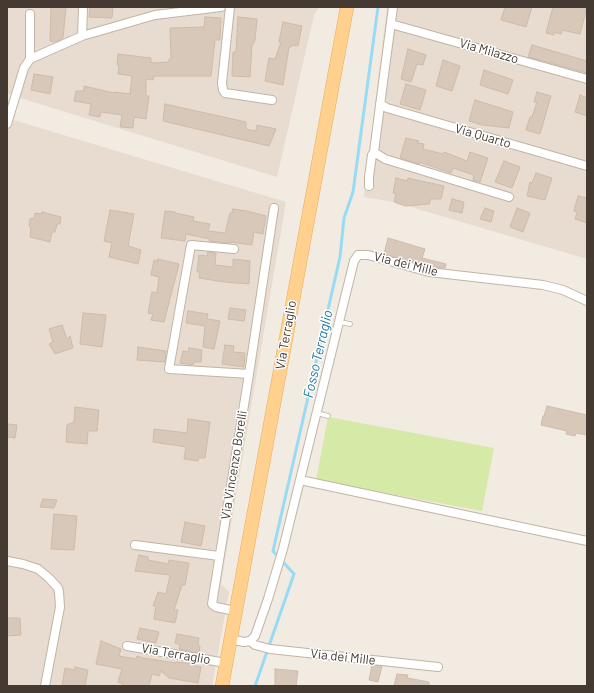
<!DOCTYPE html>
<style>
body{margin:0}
#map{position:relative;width:594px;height:693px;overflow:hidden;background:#f2ebe1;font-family:Barlow,sans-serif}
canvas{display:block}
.frame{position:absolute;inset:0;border:8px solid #443a32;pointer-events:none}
</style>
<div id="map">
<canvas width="594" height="693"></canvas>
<div class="frame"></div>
</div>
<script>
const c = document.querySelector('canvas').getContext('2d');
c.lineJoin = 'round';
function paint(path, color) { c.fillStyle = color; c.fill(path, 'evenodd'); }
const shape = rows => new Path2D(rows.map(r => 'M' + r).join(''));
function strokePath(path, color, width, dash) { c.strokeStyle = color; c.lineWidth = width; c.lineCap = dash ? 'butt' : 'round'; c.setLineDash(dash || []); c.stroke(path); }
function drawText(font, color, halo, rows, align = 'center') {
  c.font = font + ' Barlow,sans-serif'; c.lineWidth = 3; c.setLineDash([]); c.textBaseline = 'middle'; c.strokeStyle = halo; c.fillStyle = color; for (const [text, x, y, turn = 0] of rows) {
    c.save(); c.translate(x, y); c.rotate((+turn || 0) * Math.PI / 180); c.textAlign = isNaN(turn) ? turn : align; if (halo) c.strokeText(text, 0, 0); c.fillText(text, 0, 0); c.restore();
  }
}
paint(shape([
 [7,7,319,7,314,15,277,177,7,94],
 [387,7,587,7,587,259,394,202,364,197],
 [7,118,286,202,221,584,229,592,212,686,7,686]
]), '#e7dccf');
paint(shape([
 [328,417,494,448,482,511,316,480]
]), '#d5eaa6');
strokePath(shape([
 [255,686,294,574,273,551,340,257,344,218,353,192,378,7]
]), '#98dbf5', 3);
const building = shape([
 [51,7,66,7,63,38,56,42,50,41,51,7],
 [90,7,113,7,112,18,89,17,90,7],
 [505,7,532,7,526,27,501,20,505,7],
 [553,7,587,7,580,34,562,30,561,34,554,32,554,35,546,33,553,7],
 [205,17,221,18,220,40,215,40,211,76,154,76,153,80,146,79,146,96,149,96,146,119,134,117,133,128,120,127,122,115,101,112,100,117,89,115,91,104,74,101,76,91,84,91,84,86,114,93,114,92,130,94,132,76,118,74,119,65,117,65,118,54,151,58,151,63,169,62,169,59,171,59,170,28,204,27,205,17],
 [238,17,257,19,255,40,252,46,250,77,232,76,233,52,236,52,238,17],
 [283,22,302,26,298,46,291,45,291,47,289,47,283,85,265,81,269,58,275,59,281,42,279,42,283,22],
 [532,45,587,61,587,73,528,57,532,45],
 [408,49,426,55,423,65,417,64,411,82,401,79,408,49],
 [443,60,460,66,452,91,436,86,443,60],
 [484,70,513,80,508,94,480,85,484,70],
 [34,74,53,77,50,94,31,90,34,74],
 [406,84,426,90,420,110,400,104,406,84],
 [537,92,551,96,540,134,526,130,530,117,532,117,537,102,534,102,537,92],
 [580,95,587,98,587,116,575,112,580,95],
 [475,100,513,112,509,128,482,125,469,121,475,100],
 [165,104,246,122,246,129,256,131,257,125,276,129,269,146,163,121,165,104],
 [406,138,419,141,417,143,424,144,423,149,443,154,444,152,467,161,470,152,488,158,480,182,473,180,474,175,453,168,451,173,419,162,419,164,400,158,406,138],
 [504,161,520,167,512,188,495,182,504,161],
 [536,173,552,178,545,200,527,196,530,182,532,183,536,173],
 [396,178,407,181,408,178,444,186,441,199,431,199,429,204,405,206,394,202,396,194,393,193,396,178],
 [578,196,587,198,587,223,575,219,577,212,574,211,578,196],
 [452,199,464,202,462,213,449,210,452,199],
 [485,208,494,211,491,222,480,219,485,208],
 [517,208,530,213,523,232,510,227,517,208],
 [233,209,247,211,266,216,263,234,254,232,252,245,230,242,230,243,209,241,210,239,186,234,185,241,161,238,165,211,175,212,175,213,194,217,193,221,210,224,208,231,225,233,230,213,232,213,233,209],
 [110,210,134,214,128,246,141,250,138,264,109,257,112,243,104,241,110,210],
 [42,212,61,217,60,224,57,224,55,232,52,232,50,242,30,237,31,227,29,226,30,219,34,218,35,213,42,214,42,212],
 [388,238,425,249,422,258,446,264,445,268,430,267,384,254,388,238],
 [208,252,216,253,215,265,233,267,233,259,250,261,249,284,224,282,199,278,200,272,197,272,199,255,207,256,208,252],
 [158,259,179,264,164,322,151,320,153,314,148,313,152,292,157,293,159,277,151,275,154,260,158,261,158,259],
 [230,308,246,310,244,321,228,319,230,308],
 [188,311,208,314,207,319,220,321,214,349,203,347,205,326,186,323,188,311],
 [83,313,106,315,102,347,80,344,83,313],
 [62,325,67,339,70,336,73,348,55,354,49,344,53,342,49,329,62,325],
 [225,345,234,346,233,352,245,353,244,367,222,364,225,345],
 [138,347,166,351,165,362,137,360,138,347],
 [189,348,202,350,201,362,194,362,193,365,180,363,183,351,188,352,189,348],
 [547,406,587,415,587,435,576,433,575,436,566,434,567,431,541,425,543,416,544,416,547,406],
 [75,407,99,410,97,431,88,431,87,444,66,442,67,425,74,422,75,407],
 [188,419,210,422,205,458,198,458,198,461,184,459,186,447,153,442,154,429,187,433,188,419],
 [7,424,17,425,15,438,7,437,7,424],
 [43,499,57,500,54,508,40,507,43,499],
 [54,514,77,516,74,550,51,549,54,514],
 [185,522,205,526,201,546,181,542,185,522],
 [139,555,148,557,148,560,168,564,169,560,189,563,185,585,182,585,174,610,178,610,175,623,154,619,156,606,153,606,158,592,166,594,170,575,135,571,139,555],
 [7,618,20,618,21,635,7,636,7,618],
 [140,628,159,632,156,643,137,639,140,628],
 [177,634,199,638,198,644,200,647,199,653,179,649,180,645,175,643,177,634],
 [101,641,121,649,119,656,136,659,137,656,143,658,176,663,176,662,195,664,195,666,201,667,198,683,169,678,161,671,159,676,152,674,149,686,122,686,123,684,118,682,122,669,96,664,101,641],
 [372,665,382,666,378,682,369,680,372,665],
 [75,667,88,670,85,686,62,686,65,668,75,670,75,667],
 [275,669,298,671,296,686,275,686,275,669],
 [397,674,408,675,407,678,429,682,429,686,394,686,397,674]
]);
paint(building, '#d7c8b9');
strokePath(building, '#d0bba9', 1);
const lane = shape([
 [339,322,350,324],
 [317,413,328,416]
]);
const street = shape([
 [230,7,222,83,223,90,225,93,272,100],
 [391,24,587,79],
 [82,36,83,7],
 [30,59,30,14],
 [380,104,387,108,587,166],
 [7,124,24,68,30,59,82,36,155,15,221,7],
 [374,152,385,159,509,197],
 [369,186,369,177,372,155,374,152,379,113,393,7],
 [234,249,191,245,169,369,249,374],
 [300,480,587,541],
 [135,545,219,556],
 [7,561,23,564,38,569,49,578,58,588,59,592,60,607,45,686],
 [235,611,216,607,212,604,249,374,274,208],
 [230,639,244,642,250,641,255,636,268,599,283,549,354,261,358,255,368,255,429,272,543,285,563,290,587,301],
 [250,641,255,645,270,649,438,667],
 [127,646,226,663]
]);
const primary = shape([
 [222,686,347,7]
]);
strokePath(lane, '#c1b4a7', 5.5);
strokePath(street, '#c1b4a7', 10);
strokePath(primary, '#ebab56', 14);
strokePath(lane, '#fff', 4);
strokePath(street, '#fff', 8);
strokePath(primary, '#ffd08e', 13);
drawText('13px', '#443a32', '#fff', [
 ["Via Milazzo",489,51,16],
 ["Via Quarto",483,136,16],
 ["Via dei Mille",406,264,14],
 ["Via Terraglio",286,335,-80],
 ["Via Vincenzo Borelli",234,465,-81],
 ["Via Terraglio",176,654,10],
 ["Via dei Mille",343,657,6]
]);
drawText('italic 14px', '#227a9c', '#fff', [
 ["Fosso Terraglio",318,354,-77]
]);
</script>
